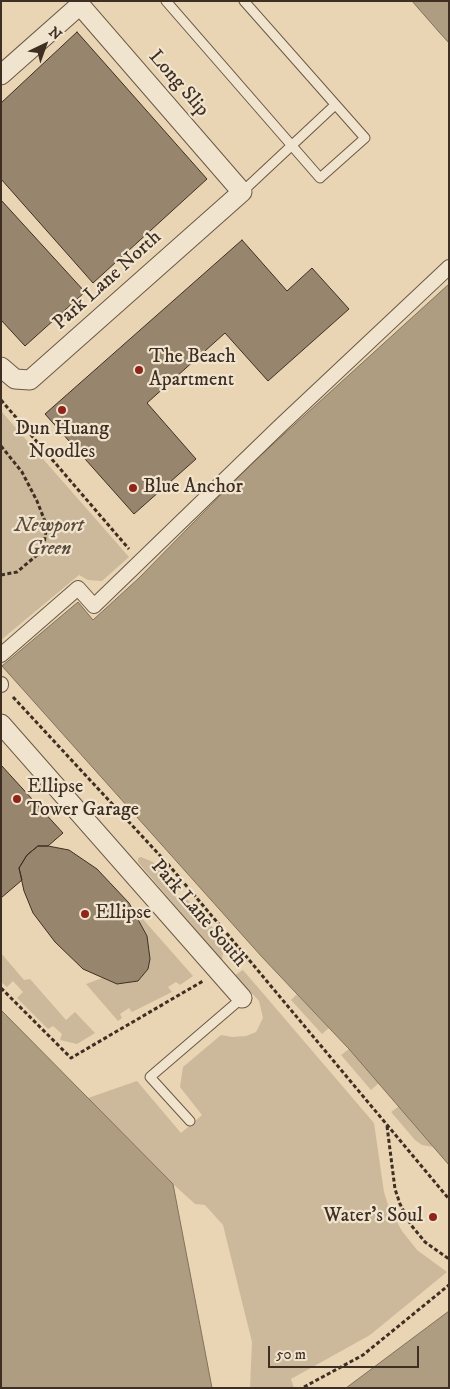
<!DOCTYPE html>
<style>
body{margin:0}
#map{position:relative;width:450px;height:1389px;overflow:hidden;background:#e9d5b3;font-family:"IM FELL DW Pica",serif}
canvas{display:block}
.frame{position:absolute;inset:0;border:2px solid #3f2f23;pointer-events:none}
.north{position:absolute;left:20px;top:20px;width:50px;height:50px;-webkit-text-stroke:4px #f1e4ce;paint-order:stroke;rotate:42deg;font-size:14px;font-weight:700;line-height:20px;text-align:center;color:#3f2f23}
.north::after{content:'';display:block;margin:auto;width:18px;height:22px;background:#3f2f23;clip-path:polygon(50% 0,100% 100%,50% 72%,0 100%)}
.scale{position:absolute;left:268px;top:1346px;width:151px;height:22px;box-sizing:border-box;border:2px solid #3f2f23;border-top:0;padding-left:6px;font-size:15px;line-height:18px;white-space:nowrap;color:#3f2f23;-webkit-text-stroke:4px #f1e4ce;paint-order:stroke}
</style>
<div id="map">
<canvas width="450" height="1389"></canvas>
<div class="frame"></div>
<div class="north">N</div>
<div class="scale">50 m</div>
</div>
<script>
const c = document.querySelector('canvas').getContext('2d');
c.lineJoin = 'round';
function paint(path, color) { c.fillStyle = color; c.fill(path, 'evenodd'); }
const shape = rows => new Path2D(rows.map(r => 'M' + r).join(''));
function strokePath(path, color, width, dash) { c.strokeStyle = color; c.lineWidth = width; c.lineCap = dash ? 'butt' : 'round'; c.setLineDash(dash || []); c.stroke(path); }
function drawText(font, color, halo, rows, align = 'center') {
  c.font = font + ' "IM FELL DW Pica",serif'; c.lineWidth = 4.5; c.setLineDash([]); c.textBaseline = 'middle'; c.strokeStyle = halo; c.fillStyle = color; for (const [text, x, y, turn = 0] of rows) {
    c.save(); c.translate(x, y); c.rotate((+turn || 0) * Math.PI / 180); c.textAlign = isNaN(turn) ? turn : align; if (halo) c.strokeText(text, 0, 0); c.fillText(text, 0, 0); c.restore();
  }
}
paint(shape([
 [1,411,129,557,102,581,88,580,79,575,1,640],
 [141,857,153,862,177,888,172,893,180,901,185,897,215,930,211,936,218,943,224,942,222,961,138,862,138,858],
 [142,918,193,976,180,985,176,982,168,987,172,992,132,1012,129,1008,120,1014,122,1018,118,1021,86,984,102,978,117,984,138,981,148,969,150,959,147,936,138,919],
 [1,953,24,980,30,979,66,1020,75,1012,95,1033,77,1044,60,1040,62,1034,53,1026,48,1029,17,998,23,992,13,981,7,987,1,982],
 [243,970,374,1123,384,1192,389,1208,402,1231,417,1250,447,1272,370,1335,291,1379,294,1388,250,1388,252,1342,223,1225,205,1205,195,1204,173,1184,88,1098,137,1081,181,1133,202,1115,180,1087,183,1067,221,1035,232,1037,246,1036,256,1032,263,1018,259,1001,235,975],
 [297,994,329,1028,322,1034,291,1000],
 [349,1049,379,1083,371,1090,341,1055],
 [399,1106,433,1147,422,1145,415,1140,391,1112]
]), '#ccb99b');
const water = shape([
 [412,1,449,1,449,43,439,32,412,1],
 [449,284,449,1165,349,1049,262,957,2,666,78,602,93,620,139,578,250,465,449,284],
 [1,1010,173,1184,212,1388,1,1388,1,1010],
 [449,1311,449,1388,346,1388,449,1311]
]);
paint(water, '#af9d82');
strokePath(water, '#82715c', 1);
const building = shape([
 [77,32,207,179,93,283,1,179,1,103,77,32],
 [1,200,85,292,25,346,1,320,1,200],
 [242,240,287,291,312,268,349,309,268,381,225,333,147,403,196,459,134,514,45,414,242,240],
 [1,765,63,833,48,846,38,846,27,855,19,868,22,880,1,898,1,765],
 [38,846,48,846,69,850,97,869,129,903,147,936,150,959,148,969,138,981,117,984,83,969,55,942,33,913,24,891,19,868,27,855,38,846]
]);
paint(building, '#97856e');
strokePath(building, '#3f2f23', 1);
const service = shape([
 [166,1,320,178,365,138,244,1],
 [242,192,335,105],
 [190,1121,150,1077,242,998]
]);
const pedestrian = shape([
 [1,655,78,588,94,606,280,426,449,267],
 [1,684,1,685]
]);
const minor = shape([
 [1,75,80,5,242,192,30,380,15,379,1,367],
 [1,724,242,998]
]);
strokePath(service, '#6a5847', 11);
strokePath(pedestrian, '#6a5847', 16);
strokePath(minor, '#6a5847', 21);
strokePath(shape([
 [1,400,129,549],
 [1,446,22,472,37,501,46,524,46,531,44,544,37,555,17,572,1,575],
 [13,697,167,863,245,955,236,961],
 [245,955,449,1199],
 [1,988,71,1058,203,981],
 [387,1126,395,1189,400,1204,411,1225,425,1242,449,1259],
 [304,1387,363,1355,449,1285]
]), '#3f2f23', 3, [4, 2.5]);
strokePath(service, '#f1e4ce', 9);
strokePath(pedestrian, '#f1e4ce', 14);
strokePath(minor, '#f1e4ce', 19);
strokePath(shape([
 [447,1,449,2]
]), '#3f2f23', 1);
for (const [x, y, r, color] of [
 [139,370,5,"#8f2418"],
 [62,410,5,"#8f2418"],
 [133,488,5,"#8f2418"],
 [17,799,5,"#8f2418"],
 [85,914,5,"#8f2418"],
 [433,1217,5,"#8f2418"]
]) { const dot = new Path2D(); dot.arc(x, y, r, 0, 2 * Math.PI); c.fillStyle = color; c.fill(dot); strokePath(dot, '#f1e4ce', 2); }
drawText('20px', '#3f2f23', '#f1e4ce', [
 ["Long Slip",178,84,49],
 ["Park Lane North",108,281,-42],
 ["Park Lane South",198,914,49]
]);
drawText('20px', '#3f2f23', '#f1e4ce', [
 ["The Beach",149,358],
 ["Apartment",149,381],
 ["Dun Huang",62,430,"center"],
 ["Noodles",62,453,"center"],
 ["Blue Anchor",143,488],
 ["Ellipse",27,788],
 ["Tower Garage",27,811],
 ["Ellipse",95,914],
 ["Water's Soul",423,1217,"right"]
], 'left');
drawText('italic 20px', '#5b4b3b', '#f1e4ce', [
 ["Newport",49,527],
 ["Green",49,550]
]);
</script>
